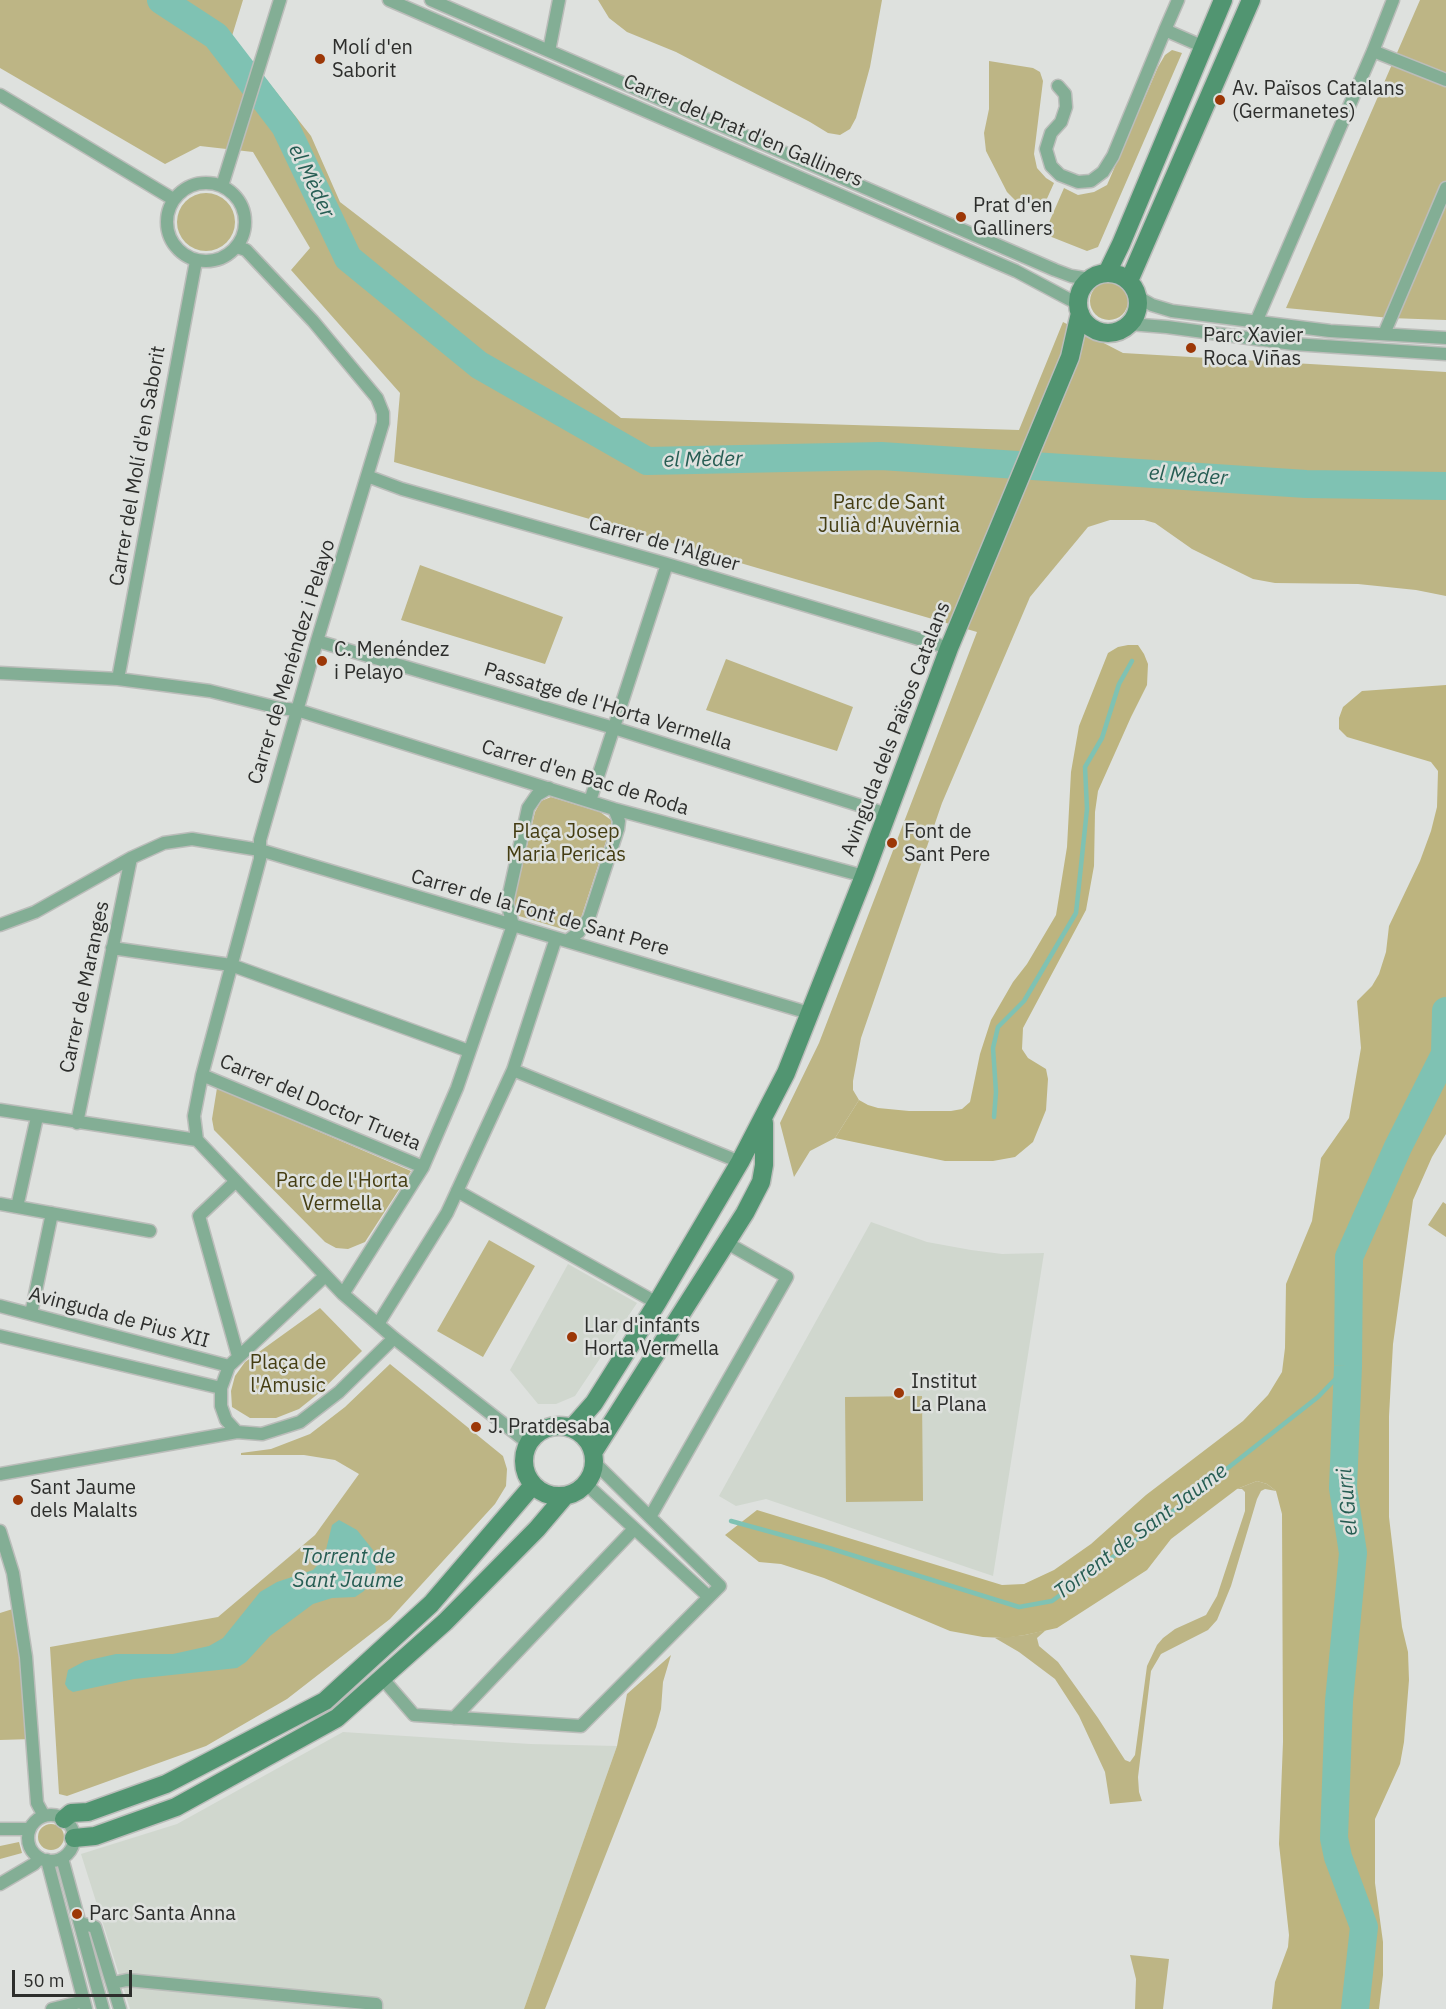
<!DOCTYPE html>
<meta charset="utf-8">
<style>
body{margin:0}
#map{position:relative;width:1446px;height:2009px;overflow:hidden;background:#dee1de;font-family:"IBM Plex Sans",sans-serif}
canvas{display:block}
.scale{position:absolute;left:12px;top:1970px;width:120px;height:27px;box-sizing:border-box;border:3px solid #2d2e2c;border-top:0;padding-left:8px;font-size:18px;line-height:21px;white-space:nowrap;color:#2d2e2c;-webkit-text-stroke:4px #dee1de;paint-order:stroke}
</style>
<div id="map">
<canvas width="1446" height="2009"></canvas>
<div class="scale">50 m</div>
</div>
<script>
const c = document.querySelector('canvas').getContext('2d');
c.lineJoin = 'round';
function paint(path, color) { c.fillStyle = color; c.fill(path, 'evenodd'); }
const shape = rows => new Path2D(rows.map(r => 'M' + r).join(''));
function strokePath(path, color, width, dash) { c.strokeStyle = color; c.lineWidth = width; c.lineCap = dash ? 'butt' : 'round'; c.setLineDash(dash || []); c.stroke(path); }
function drawText(font, color, halo, rows, align = 'center') {
  c.font = font + ' "IBM Plex Sans",sans-serif'; c.lineWidth = 5; c.setLineDash([]); c.textBaseline = 'middle'; c.strokeStyle = halo; c.fillStyle = color; for (const [text, x, y, turn = 0] of rows) {
    c.save(); c.translate(x, y); c.rotate((+turn || 0) * Math.PI / 180); c.textAlign = isNaN(turn) ? turn : align; if (halo) c.strokeText(text, 0, 0); c.fillText(text, 0, 0); c.restore();
  }
}
paint(shape([
 [871,1222,927,1242,971,1250,1002,1254,1044,1253,993,1576,766,1499,736,1506,719,1496],
 [568,1264,637,1303,575,1396,556,1404,538,1404,510,1370],
 [343,1732,530,1744,617,1746,524,2009,130,2009,81,1854,177,1824]
]), '#d0d7ce');
paint(shape([
 [0,0,243,0,232,36,311,136,340,202,621,418,1019,430,1063,322,1123,353,1446,372,1446,596,1416,590,1358,584,1275,583,1253,579,1192,549,1155,523,1144,520,1110,520,1088,527,1030,597,942,803,861,1038,853,1081,853,1090,859,1100,835,1138,810,1151,794,1177,780,1123,819,1043,977,632,394,462,400,393,291,270,310,248,253,152,200,146,165,164,0,68],
 [598,0,882,0,870,67,856,118,850,129,840,135,828,133,810,122,676,52,627,32,609,18],
 [1420,0,1446,0,1446,320,1390,318,1286,308],
 [1172,50,1182,53,1098,247,1087,251,1044,234,1064,188,1078,195,1094,192,1107,185,1158,67,1165,55],
 [989,61,1033,68,1040,72,1043,81,1034,154,1037,168,1046,178,1054,183,1045,203,1016,201,1007,192,986,151,984,133,989,109],
 '177 222a29 29 0 1 1 58 0a29 29 0 1 1-58 0Z',
 '1090 301a19 19 0 1 1 38 0a19 19 0 1 1-38 0Z',
 [420,565,563,617,545,664,401,620],
 [726,659,853,707,837,751,706,710],
 [551,797,600,812,611,820,611,826,581,918,577,926,566,930,519,916,514,911,513,906,535,812,541,801],
 [217,1088,411,1171,365,1242,348,1249,336,1248,325,1242,214,1130,212,1119],
 [1443,1202,1446,1204,1446,1237,1428,1225],
 [489,1240,535,1266,483,1357,437,1331],
 [320,1308,362,1351,319,1393,299,1409,276,1418,250,1418,232,1407,231,1391,235,1376,245,1362],
 [390,1364,503,1456,507,1469,506,1486,495,1504,390,1619,287,1699,206,1746,67,1796,59,1794,50,1647,218,1617,315,1535,359,1474,335,1460,304,1455,241,1455,241,1453,271,1449,310,1434,345,1407],
 [922,1396,923,1501,846,1502,845,1397],
 [1257,1481,1267,1484,1276,1491,1265,1489,1261,1491,1257,1499,1231,1586,1217,1620,1208,1630,1161,1654,1151,1671,1138,1777,1139,1792,1142,1801,1110,1804,1105,1772,1079,1716,1055,1679,1019,1652,995,1638,1025,1635,1046,1630,1037,1638,1039,1646,1058,1662,1098,1718,1125,1760,1130,1762,1135,1755,1147,1666,1157,1645,1163,1638,1175,1629,1206,1615,1217,1596,1245,1511,1245,1492,1242,1489,1237,1489],
 [19,1607,32,1739,0,1740,0,1613],
 [671,1655,663,1682,661,1709,656,1727,545,2009,524,2009,617,1746,627,1694],
 '38 1837a13 13 0 1 1 26 0a13 13 0 1 1-26 0Z',
 [19,1842,22,1853,0,1859,0,1846],
 [1130,1955,1169,1959,1163,2009,1135,2009,1136,1979]
]), '#bdb585');
paint(shape([
 [1128,645,1138,645,1144,654,1148,664,1147,685,1131,717,1098,791,1095,812,1094,866,1086,910,1023,1028,1022,1049,1028,1058,1046,1069,1048,1079,1046,1110,1033,1142,1015,1157,993,1161,945,1161,835,1138,859,1100,868,1105,878,1108,909,1111,951,1111,962,1109,970,1102,980,1054,991,1020,1013,982,1027,964,1056,915,1067,847,1071,772,1079,726,1108,653,1118,647],
 [1446,685,1446,1134,1432,1157,1413,1200,1393,1344,1389,1416,1389,1517,1402,1627,1408,1652,1409,1680,1404,1742,1400,1764,1375,1819,1375,1883,1383,1942,1383,1975,1379,2009,1272,2009,1275,1982,1288,1947,1289,1935,1279,1844,1283,1742,1282,1514,1276,1491,1267,1484,1257,1481,1237,1489,1171,1539,1147,1570,1057,1628,1025,1635,1004,1638,983,1637,950,1631,824,1578,781,1564,759,1562,725,1535,757,1510,1002,1585,1024,1584,1054,1570,1091,1544,1146,1495,1243,1421,1268,1395,1282,1372,1285,1348,1286,1284,1312,1221,1321,1158,1349,1118,1361,1048,1357,1001,1372,986,1379,974,1386,952,1389,926,1420,861,1431,831,1437,807,1438,771,1431,762,1347,737,1339,729,1339,718,1343,707,1362,691]
]), '#bdb47f');
paint(shape([
 [339,1520,357,1530,373,1550,376,1571,364,1591,355,1597,332,1598,313,1604,270,1636,246,1662,237,1668,134,1679,73,1692,68,1689,65,1684,68,1670,85,1661,116,1654,173,1654,209,1646,223,1638,260,1592,277,1582,313,1570,324,1558,332,1525]
]), '#7fc2b3');
strokePath(shape([
 [994,1117,996,1092,993,1048,998,1027,1024,1001,1076,913,1087,809,1085,767,1102,738,1119,684,1132,661],
 [731,1521,829,1548,1019,1607,1052,1601,1139,1538,1318,1397,1348,1366]
]), '#7fc2b3', 4.5);
strokePath(shape([
 [161,0,216,36,285,126,348,258,479,365,647,461,881,456,1306,484,1446,486],
 [1355,2009,1364,1927,1338,1857,1334,1838,1339,1701,1353,1553,1343,1488,1348,1366,1349,1257,1398,1147,1445,1054,1446,1011]
]), '#7fc2b3', 28);
const street = shape([
 [389,0,1016,271,1078,304],
 [431,0,1055,270,1071,276,1090,279],
 [1178,0,1165,30,1204,47],
 [549,51,559,0],
 [1373,51,1446,80],
 [1058,86,1065,94,1066,107,1061,122,1051,133,1046,149,1051,166,1060,175,1078,182,1091,181,1103,172,1113,156,1165,30],
 [0,95,173,199],
 '167 222a39 39 0 1 1 78 0a39 39 0 1 1-78 0Z',
 [222,186,280,0],
 [1138,297,1152,305,1172,311,1330,331,1446,338],
 [1256,322,1373,51,1393,0],
 [1129,324,1167,327,1293,344,1446,354],
 [1384,334,1446,188],
 [367,476,402,489,667,564,949,648],
 [317,641,614,728,887,814],
 [0,673,118,679,210,691,279,708,297,710,614,809,864,876],
 [118,679,196,261],
 [590,801,667,564],
 [0,925,35,912,131,858,164,843,192,839,260,850,809,1013],
 [567,941,579,932,589,918,618,829,619,821,614,809],
 [112,948,231,965,469,1051],
 [513,1070,740,1162],
 [202,1075,423,1167],
 [0,1110,197,1140],
 [77,1123,131,858],
 [197,1140,194,1116,202,1075,260,859,260,840,317,641,383,423,383,413,377,398,313,321,246,250,237,247],
 [197,1140,343,1294,394,1338,528,1443],
 [236,1181,199,1216,238,1356],
 [457,1191,657,1303],
 [0,1204,150,1231],
 [17,1207,37,1117],
 [343,1294,423,1167,457,1088,513,925,507,903,528,808,537,795,549,788],
 [0,1306,229,1366],
 [31,1314,52,1213],
 [378,1324,447,1213,513,1070,556,938],
 [0,1336,221,1388],
 [237,1432,226,1420,221,1406,221,1388,229,1366,325,1276],
 [0,1474,237,1432,262,1434,300,1422,339,1392,394,1338],
 [586,1484,709,1597,720,1586,595,1463],
 [650,1517,787,1277,727,1243],
 [0,1531,13,1573,26,1657,37,1803,44,1816],
 [382,1678,414,1715,581,1726,709,1597],
 [454,1718,634,1529],
 '28 1838a23 23 0 1 1 46 0a23 23 0 1 1-46 0Z',
 [0,1829,30,1829],
 [62,1858,103,2009],
 [47,1860,86,2009],
 [0,1884,34,1864,40,1858],
 [80,1923,95,1927,120,2009],
 [113,1983,127,1980,376,2004,376,2009],
 [52,2009,84,2001]
]);
const secondary = shape([
 [1107,273,1121,244,1223,0],
 '1078 303a30 30 0 1 1 60 0a30 30 0 1 1-60 0Z',
 [1129,281,1251,0],
 '524 1461a35 35 0 1 1 70 0a35 35 0 1 1-70 0Z',
 [572,1428,594,1403,657,1303,740,1162,786,1073,864,876,949,648,1070,357,1080,313],
 [594,1451,745,1213,761,1182,764,1165,764,1123],
 [64,1819,71,1813,88,1812,166,1784,325,1701,431,1604,533,1485],
 [74,1838,95,1836,176,1807,337,1718,445,1622,537,1529,565,1496]
]);
strokePath(street, '#bbbdba', 15);
strokePath(secondary, '#bbbdba', 21);
strokePath(street, '#83ae95', 12);
strokePath(secondary, '#519571', 18);
for (const [x, y, r, color] of [
 [320,59,6,"#9c3707"],
 [1220,100,6,"#9c3707"],
 [961,217,6,"#9c3707"],
 [1191,348,6,"#9c3707"],
 [322,661,6,"#9c3707"],
 [892,843,6,"#9c3707"],
 [572,1337,6,"#9c3707"],
 [899,1393,6,"#9c3707"],
 [476,1427,6,"#9c3707"],
 [18,1500,6,"#9c3707"],
 [77,1914,6,"#9c3707"]
]) { const dot = new Path2D(); dot.arc(x, y, r, 0, 2 * Math.PI); c.fillStyle = color; c.fill(dot); strokePath(dot, '#dee1de', 2); }
drawText('20px', '#2d2e2c', '#dee1de', [
 ["Molí d'en",332,48],
 ["Saborit",332,71],
 ["Av. Països Catalans",1232,89],
 ["(Germanetes)",1232,112],
 ["Prat d'en",973,206],
 ["Galliners",973,229],
 ["Parc Xavier",1203,336],
 ["Roca Viñas",1203,359],
 ["C. Menéndez",334,650],
 ["i Pelayo",334,673],
 ["Font de",904,832],
 ["Sant Pere",904,855],
 ["Llar d'infants",584,1326],
 ["Horta Vermella",584,1349],
 ["Institut",911,1382],
 ["La Plana",911,1405],
 ["J. Pratdesaba",488,1427],
 ["Sant Jaume",30,1488],
 ["dels Malalts",30,1511],
 ["Parc Santa Anna",89,1914]
], 'left');
drawText('20px', '#2d2e2c', '#dee1de', [
 ["Carrer del Prat d'en Galliners",743,131,23],
 ["Carrer del Molí d'en Saborit",138,466,-80],
 ["Carrer de l'Alguer",664,544,16],
 ["Carrer de Menéndez i Pelayo",292,662,-73],
 ["Passatge de l'Horta Vermella",608,707,17],
 ["Avinguda dels Països Catalans",896,729,-69],
 ["Carrer d'en Bac de Roda",585,778,17],
 ["Carrer de la Font de Sant Pere",540,913,16],
 ["Carrer de Maranges",85,987,-78],
 ["Carrer del Doctor Trueta",320,1103,23],
 ["Avinguda de Pius XII",119,1318,15]
]);
drawText('20px', '#443d12', '#dee1de', [
 ["Parc de Sant",889,503],
 ["Julià d'Auvèrnia",889,526],
 ["Plaça Josep",566,832],
 ["Maria Pericàs",566,855],
 ["Parc de l'Horta",342,1181],
 ["Vermella",342,1204],
 ["Plaça de",288,1363],
 ["l'Amusic",288,1386]
]);
drawText('italic 21px', '#265d53', '#dee1de', [
 ["el Mèder",311,181,64],
 ["el Mèder",703,460,-1],
 ["el Mèder",1188,476,4],
 ["el Gurri",1348,1502,-95],
 ["Torrent de Sant Jaume",1141,1532,-37],
 ["Torrent de",348,1557],
 ["Sant Jaume",348,1581]
]);
</script>
